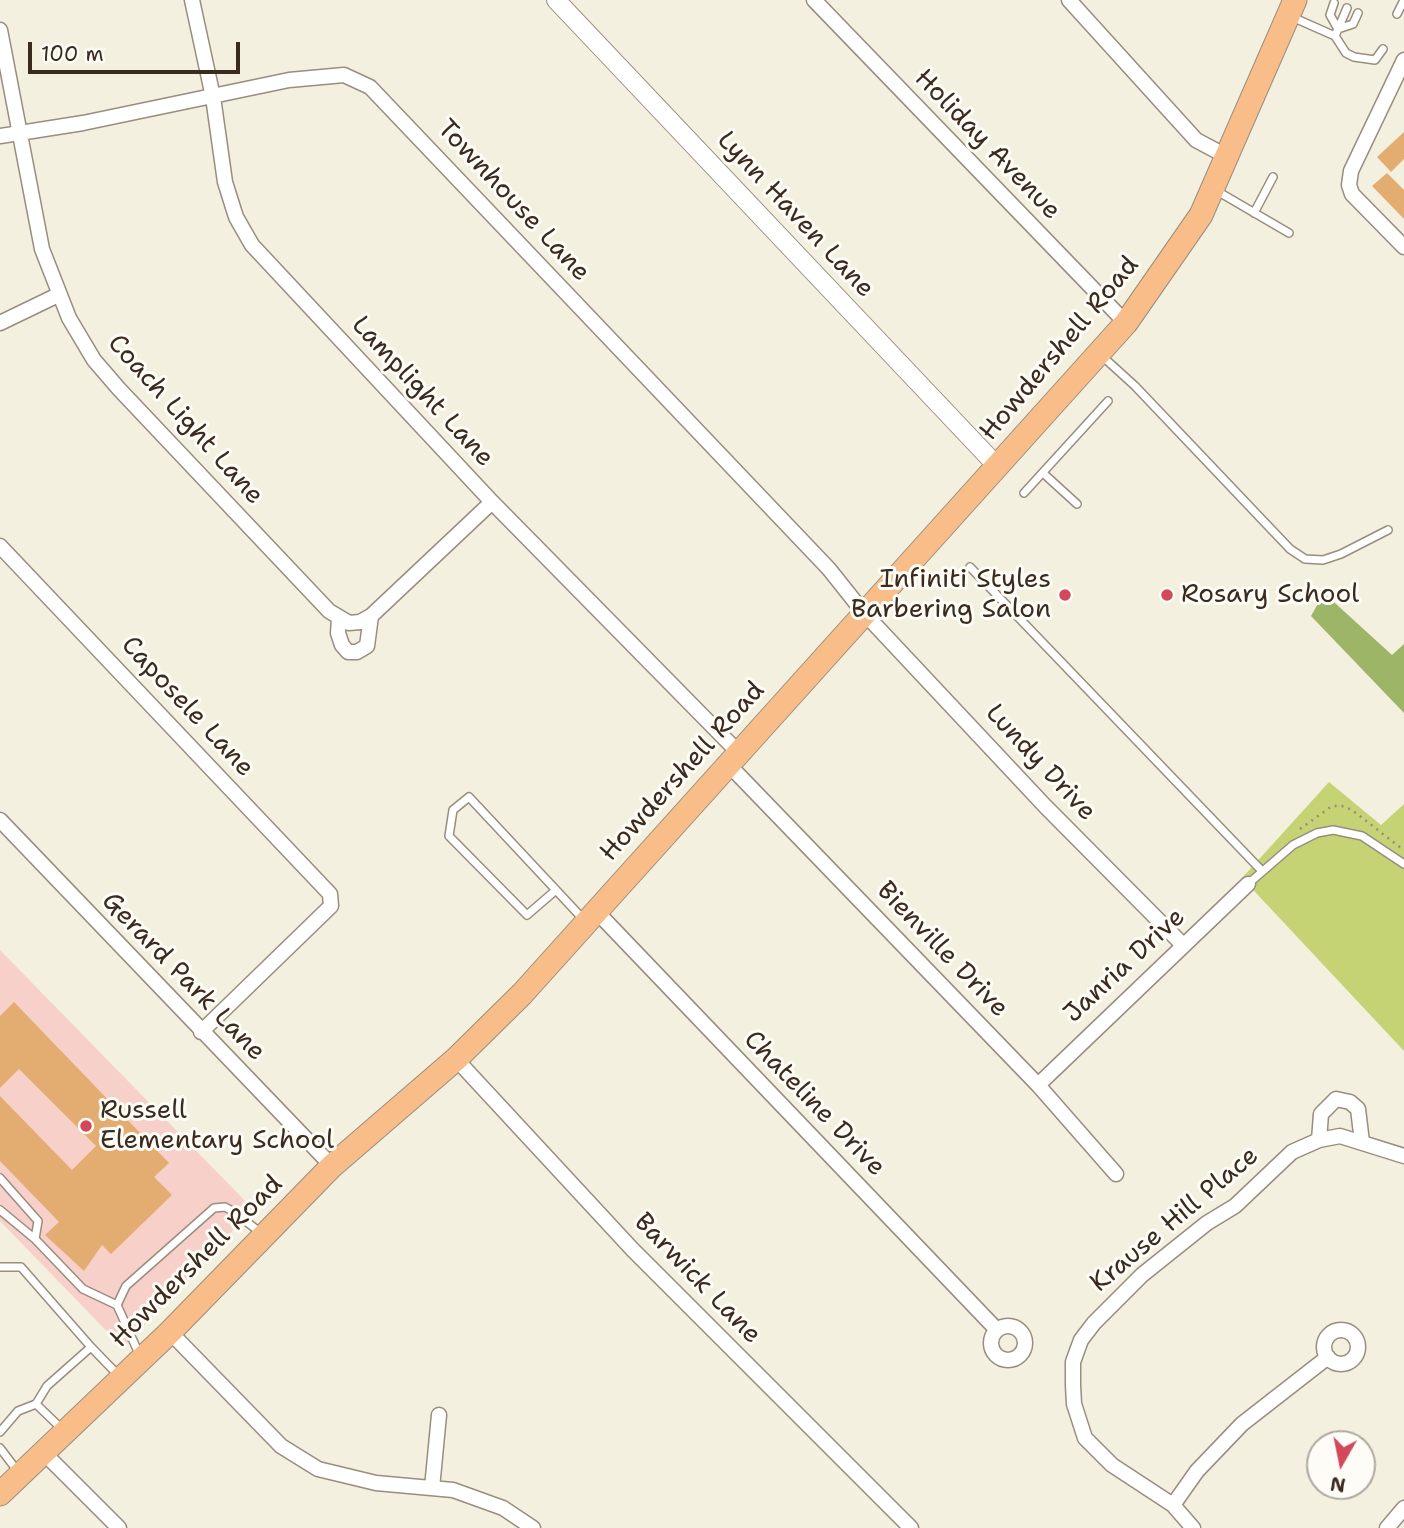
<!DOCTYPE html>
<style>
body{margin:0}
#map{position:relative;width:1404px;height:1528px;overflow:hidden;background:#f4f0df;font-family:"Shantell Sans",sans-serif}
canvas{display:block}
.north{position:absolute;left:1306px;top:1430px;width:70px;height:70px;box-sizing:border-box;background:#fdfcf7;border:2px solid #afa8a0;border-radius:50%;rotate:189deg;font-size:19px;font-weight:700;line-height:28px;text-align:center;color:#3b2a1e}
.north::after{content:'';display:block;margin:auto;width:24px;height:32px;background:#d1495b;clip-path:polygon(50% 0,100% 100%,50% 72%,0 100%)}
.scale{position:absolute;left:28px;top:42px;width:212px;height:32px;box-sizing:border-box;border:4px solid #3b2a1e;border-top:0;padding-left:9px;font-size:21px;line-height:24px;white-space:nowrap;color:#3b2a1e;-webkit-text-stroke:5px #fdfcf7;paint-order:stroke}
</style>
<div id="map">
<canvas width="1404" height="1528"></canvas>
<div class="north">N</div>
<div class="scale">100 m</div>
</div>
<script>
const c = document.querySelector('canvas').getContext('2d');
c.lineJoin = 'round';
function paint(path, color) { c.fillStyle = color; c.fill(path, 'evenodd'); }
const shape = rows => new Path2D(rows.map(r => 'M' + r).join(''));
function strokePath(path, color, width, dash) { c.strokeStyle = color; c.lineWidth = width; c.lineCap = dash ? 'butt' : 'round'; c.setLineDash(dash || []); c.stroke(path); }
function drawText(font, color, halo, rows, align = 'center') {
  c.font = font + ' "Shantell Sans",sans-serif'; c.lineWidth = 6; c.setLineDash([]); c.textBaseline = 'middle'; c.strokeStyle = halo; c.fillStyle = color; for (const [text, x, y, turn = 0] of rows) {
    c.save(); c.translate(x, y); c.rotate((+turn || 0) * Math.PI / 180); c.textAlign = isNaN(turn) ? turn : align; if (halo) c.strokeText(text, 0, 0); c.fillText(text, 0, 0); c.restore();
  }
}
paint(shape([
 [0,950,253,1209,123,1348,0,1221]
]), '#f7d0c9');
paint(shape([
 [1329,782,1381,825,1404,804,1404,1051,1242,878]
]), '#c5d375');
paint(shape([
 [1324,593,1392,655,1404,644,1404,713,1311,616]
]), '#9cb566');
paint(shape([
 [1404,132,1404,159,1391,172,1377,157],
 [1387,173,1404,190,1404,219,1372,186],
 [14,1002,169,1163,154,1177,172,1195,111,1254,102,1245,84,1271,45,1235,59,1222,0,1161,0,1096,72,1170,96,1146,19,1069,0,1088,0,1016]
]), '#e3ad72');
const service = shape([
 [1334,3,1330,15,1338,29],
 [1397,14,1404,0],
 [1292,17,1335,36,1346,53,1354,57,1375,60,1383,49],
 [1338,29,1353,24,1358,13],
 [1335,36,1347,8],
 [1217,191,1289,233],
 [1254,213,1273,177],
 [1102,356,1135,386,1290,549,1305,559,1323,560,1341,554,1388,530],
 [1043,473,1077,504],
 [1024,493,1108,401],
 [970,567,1262,871],
 [1248,884,1293,845,1317,833,1333,830,1362,836,1404,864],
 [556,890,527,915,449,836,453,810,469,797,556,890,584,920],
 [0,1178,38,1221,35,1239],
 [0,1210,35,1239,83,1289,117,1305],
 [0,1267,21,1267,91,1347,47,1386,36,1404,64,1431],
 [91,1347,120,1377],
 [140,1356,117,1305,126,1286,214,1208,225,1207,234,1212,261,1233],
 [0,1432,18,1411,36,1404],
 [0,1448,19,1473]
]);
const minor = shape([
 [192,0,213,97,225,182,236,217,252,245,492,502,737,751],
 [814,0,1126,323],
 [1069,0,1196,140,1226,156],
 [0,30,42,249,69,318,94,360,119,389,329,611,349,623,360,622,371,616,492,502],
 [1404,60,1351,171,1349,185,1352,194,1404,247],
 [0,136,83,123,289,80,344,75,370,87,829,569,864,613,1045,806,1183,945],
 [0,323,58,295],
 [0,546,330,894,331,906,201,1032],
 [339,619,338,633,342,645,348,652,357,652,367,646,371,616],
 [728,764,1038,1085,1116,1174],
 [0,820,332,1166],
 [597,912,997,1330],
 [456,1059,632,1249,911,1528],
 [1038,1085,1248,884],
 [1319,1140,1321,1114,1336,1099,1350,1102,1358,1109,1362,1142],
 '991 1343a17 17 0 1 1 34 0a17 17 0 1 1-34 0Z',
 '1324 1347a17 17 0 1 1 34 0a17 17 0 1 1-34 0Z',
 [170,1332,281,1446,318,1469,376,1483,453,1490,503,1508,533,1528],
 [43,1452,119,1528],
 [432,1488,439,1415],
 [1173,1505,1197,1471,1242,1424,1328,1357],
 [1193,1528,1173,1505,1112,1465,1085,1438,1074,1404,1073,1385,1073,1362,1081,1340,1094,1323,1142,1275,1207,1223,1235,1206,1292,1152,1319,1140,1340,1136,1404,1156],
 [1387,1528,1404,1508]
]);
const tertiary = shape([
 [556,0,997,466]
]);
const primary = shape([
 [0,1494,170,1332,332,1166,456,1059,522,994,1126,323,1201,215,1295,0]
]);
strokePath(service, '#988d7e', 10);
strokePath(minor, '#988d7e', 17);
strokePath(tertiary, '#988d7e', 20);
strokePath(primary, '#988d7e', 25);
strokePath(shape([
 [1300,829,1332,806,1342,806,1352,810,1401,848]
]), '#988d7e', 2.5, [2, 5]);
strokePath(service, '#fff', 7);
strokePath(minor, '#fff', 14);
strokePath(tertiary, '#fff', 18);
strokePath(primary, '#f9bd89', 23);
for (const [x, y, r, color] of [
 [1065,595,7,"#d1495b"],
 [1167,595,7,"#d1495b"],
 [86,1126,7,"#d1495b"]
]) { const dot = new Path2D(); dot.arc(x, y, r, 0, 2 * Math.PI); c.fillStyle = color; c.fill(dot); strokePath(dot, '#fdfcf7', 2.5); }
drawText('26px', '#3b2a1e', '#fdfcf7', [
 ["Holiday Avenue",987,145,46],
 ["Townhouse Lane",513,201,47],
 ["Lynn Haven Lane",795,215,47],
 ["Howdershell Road",1060,349,-50],
 ["Lamplight Lane",422,392,47],
 ["Coach Light Lane",185,420,48],
 ["Caposele Lane",187,707,47],
 ["Lundy Drive",1040,763,47],
 ["Howdershell Road",683,772,-48],
 ["Bienville Drive",942,950,46],
 ["Janria Drive",1125,966,-43],
 ["Gerard Park Lane",183,977,46],
 ["Chateline Drive",814,1104,46],
 ["Krause Hill Place",1175,1220,-40],
 ["Howdershell Road",197,1262,-45],
 ["Barwick Lane",697,1279,46]
]);
drawText('26px', '#3b2a1e', '#fdfcf7', [
 ["Infiniti Styles",1051,580,"right"],
 ["Barbering Salon",1051,610,"right"],
 ["Rosary School",1181,595],
 ["Russell",100,1111],
 ["Elementary School",100,1141]
], 'left');
</script>
